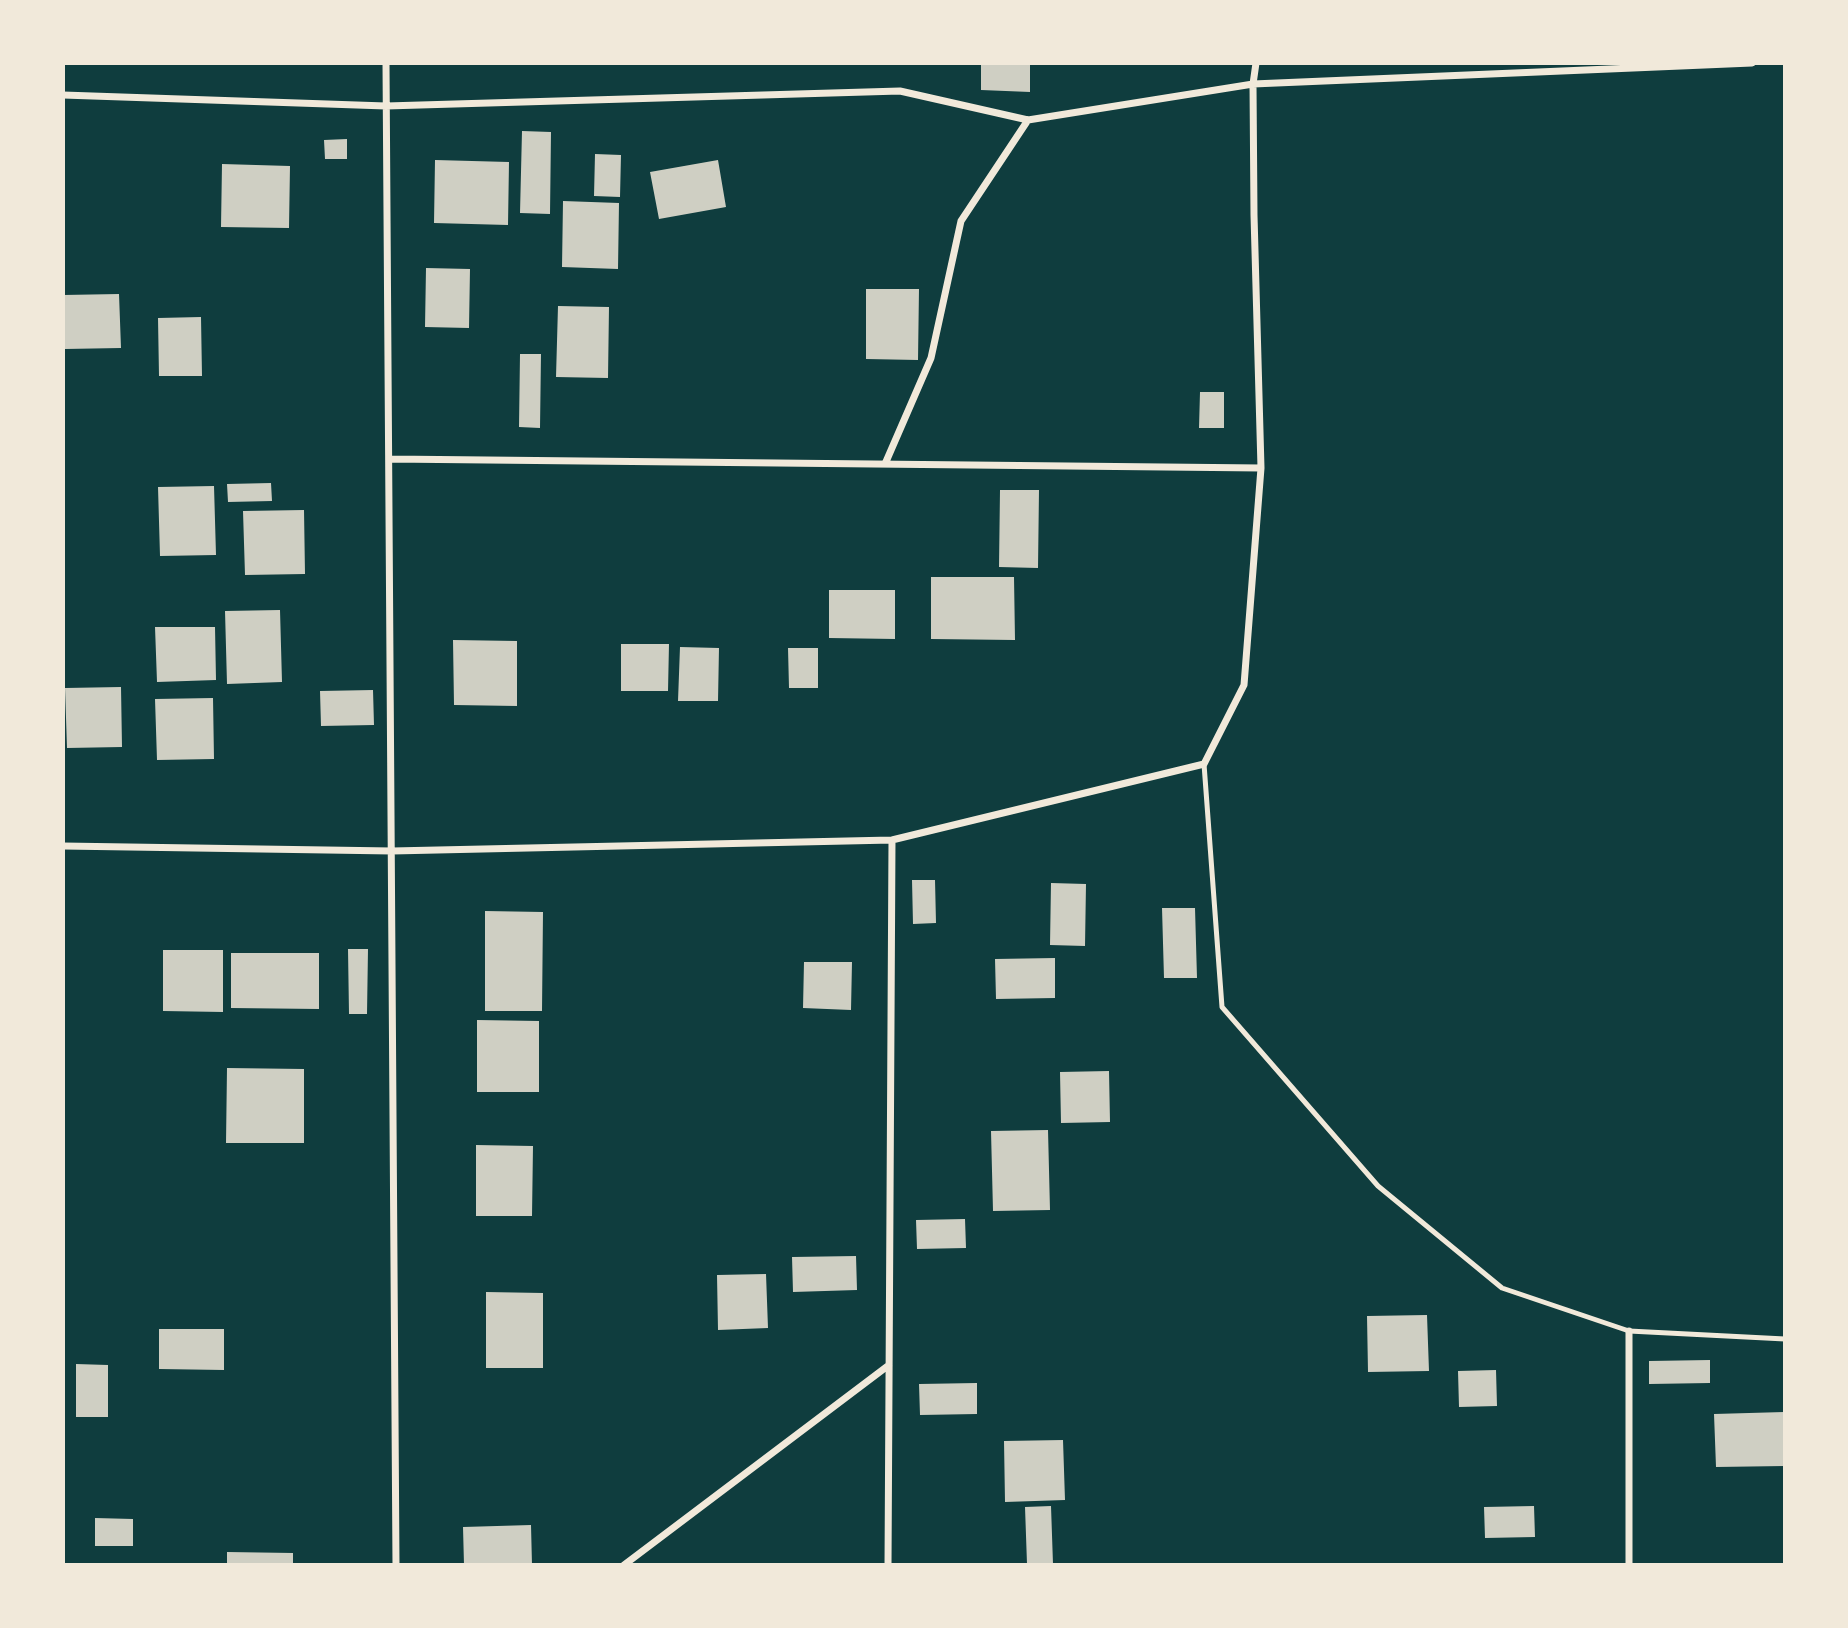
<!DOCTYPE html>
<style>
body{margin:0}
#map{position:relative;width:1848px;height:1628px;overflow:hidden;background:#0f3d3e;font-family:"Nunito Sans",sans-serif}
canvas{display:block}
.frame{position:absolute;inset:0;border:65px solid #f1e9da;pointer-events:none}
</style>
<div id="map">
<canvas width="1848" height="1628"></canvas>
<div class="frame"></div>
</div>
<script>
const c = document.querySelector('canvas').getContext('2d');
c.lineJoin = 'round';
function paint(path, color) { c.fillStyle = color; c.fill(path, 'evenodd'); }
const shape = rows => new Path2D(rows.map(r => 'M' + r).join(''));
function strokePath(path, color, width, dash) { c.strokeStyle = color; c.lineWidth = width; c.lineCap = dash ? 'butt' : 'round'; c.setLineDash(dash || []); c.stroke(path); }
paint(shape([
 [981,63,1030,63,1030,92,981,90],
 [522,131,551,132,550,214,520,213],
 [347,139,347,159,325,159,324,140],
 [595,154,621,155,620,197,594,196],
 [435,160,509,162,508,225,434,223],
 [718,160,726,207,659,219,650,172],
 [222,164,290,166,289,228,221,227],
 [563,201,619,203,618,269,562,267],
 [426,268,470,269,469,328,425,327],
 [866,289,919,289,918,360,866,359],
 [119,294,121,348,65,349,63,295],
 [558,306,609,307,608,378,556,377],
 [201,317,202,376,159,376,158,318],
 [520,354,541,354,540,428,519,427],
 [1200,392,1224,392,1224,428,1199,428],
 [271,483,272,501,228,502,227,484],
 [214,486,216,555,160,556,158,487],
 [1000,490,1039,490,1038,568,999,567],
 [304,510,305,574,245,575,243,511],
 [931,577,1014,577,1015,640,931,639],
 [829,590,895,590,895,639,829,638],
 [280,610,282,682,227,684,225,611],
 [155,627,215,627,216,680,157,682],
 [453,640,517,641,517,706,454,705],
 [621,644,669,644,668,691,621,691],
 [680,647,719,648,718,701,678,701],
 [788,648,818,648,818,688,789,688],
 [121,687,122,747,67,748,65,688],
 [373,690,374,725,321,726,320,691],
 [213,698,214,759,157,760,155,699],
 [912,880,935,880,936,923,913,924],
 [1051,883,1086,884,1085,946,1050,945],
 [1162,908,1195,908,1197,978,1164,978],
 [485,911,543,912,542,1011,485,1011],
 [348,949,368,949,367,1014,349,1014],
 [163,950,223,950,223,1012,163,1011],
 [231,953,319,953,319,1009,231,1008],
 [1055,958,1055,998,996,999,995,959],
 [804,962,852,962,851,1010,803,1008],
 [477,1020,539,1021,539,1092,477,1092],
 [227,1068,304,1069,304,1143,226,1143],
 [1109,1071,1110,1122,1061,1123,1060,1072],
 [1048,1130,1050,1210,993,1211,991,1131],
 [476,1145,533,1146,532,1216,476,1216],
 [965,1219,966,1248,917,1249,916,1220],
 [856,1256,857,1290,793,1292,792,1257],
 [766,1274,768,1328,718,1330,717,1275],
 [486,1292,543,1293,543,1368,486,1368],
 [1427,1315,1429,1371,1368,1372,1367,1316],
 [159,1329,224,1329,224,1370,159,1369],
 [1710,1360,1710,1383,1649,1384,1649,1361],
 [76,1364,108,1365,108,1417,76,1417],
 [1496,1370,1497,1406,1459,1407,1458,1371],
 [977,1383,977,1414,920,1415,919,1384],
 [1784,1412,1785,1466,1716,1467,1714,1414],
 [1063,1440,1065,1500,1005,1502,1004,1441],
 [1051,1506,1053,1564,1027,1564,1025,1507],
 [1534,1506,1535,1537,1485,1538,1484,1507],
 [95,1518,133,1519,133,1546,95,1546],
 [531,1525,532,1565,464,1565,463,1527],
 [227,1552,293,1553,293,1565,227,1565]
]), '#cfcfc3');
strokePath(shape([
 [1204,764,1222,1007,1378,1186,1502,1288,1629,1331,1785,1339]
]), '#f1e9da', 5);
strokePath(shape([
 [386,63,396,1565],
 [63,95,386,106,900,91,1028,120,1253,84,1752,63],
 [390,459,1261,468],
 [885,464,931,358,961,221,1028,120],
 [63,846,392,851,892,840,1204,764,1244,685,1261,468,1254,215,1253,84,1256,63],
 [624,1565,889,1365],
 [888,1565,892,840],
 [1629,1565,1629,1331]
]), '#f1e9da', 7);
</script>
